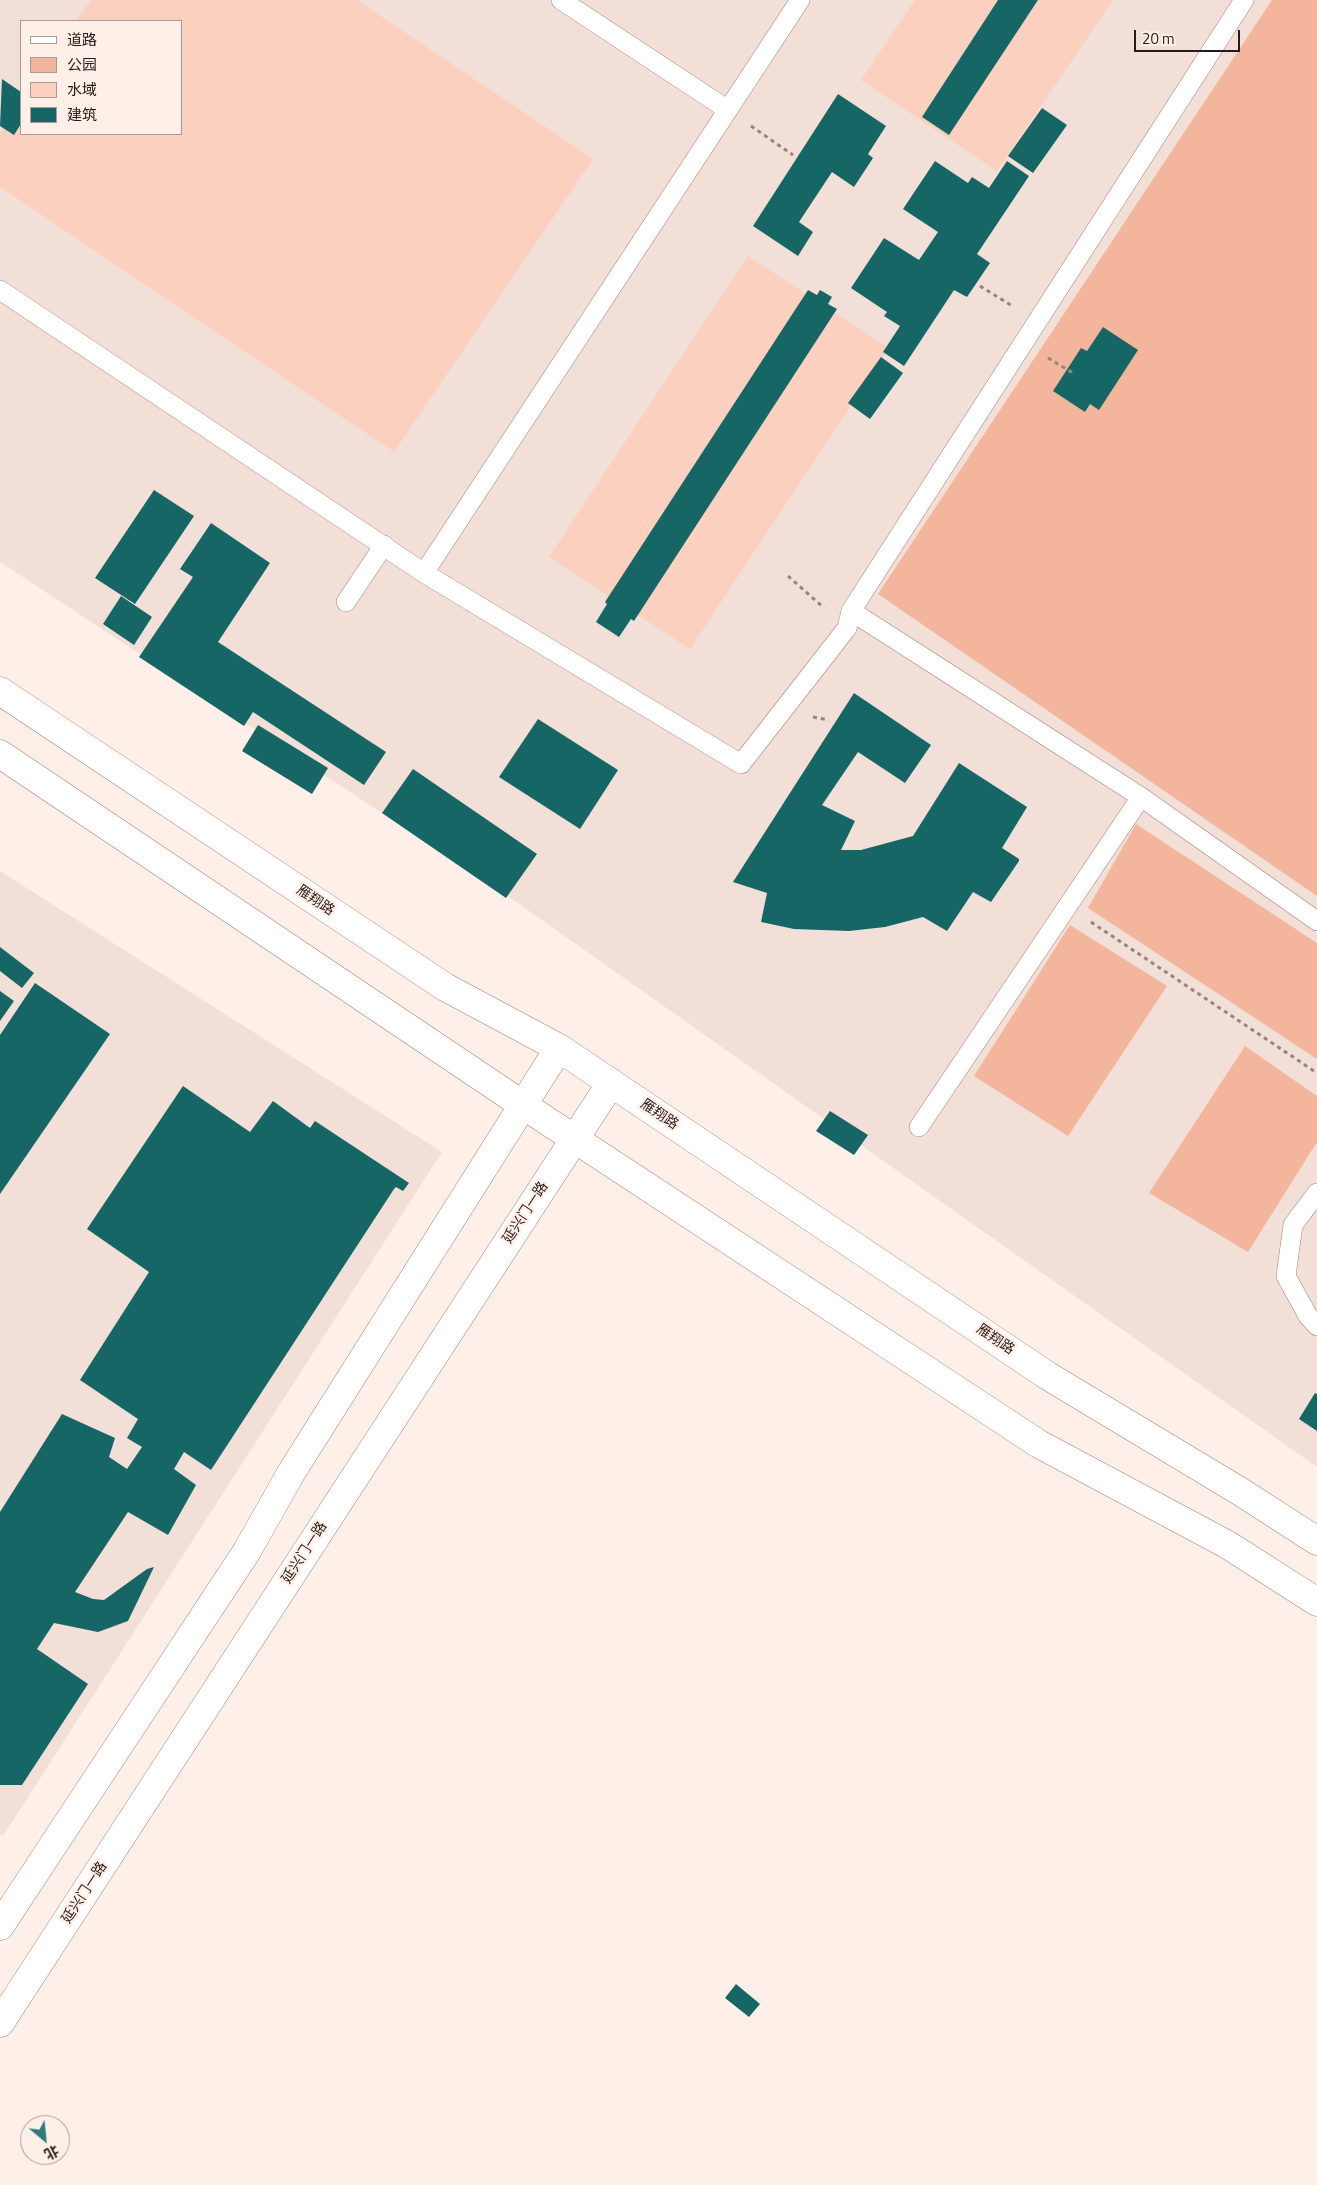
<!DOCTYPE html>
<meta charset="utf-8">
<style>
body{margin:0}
#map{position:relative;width:1317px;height:2185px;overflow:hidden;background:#ffefe9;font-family:"Titillium Web","Noto Sans SC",sans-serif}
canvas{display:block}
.legend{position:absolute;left:20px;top:20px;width:162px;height:115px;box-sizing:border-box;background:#ffefe9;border:1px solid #a99a94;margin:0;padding:6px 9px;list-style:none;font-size:15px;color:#281b15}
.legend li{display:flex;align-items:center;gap:10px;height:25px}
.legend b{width:25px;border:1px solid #a99a94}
.north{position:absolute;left:20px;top:2115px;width:50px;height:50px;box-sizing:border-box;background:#ffefe9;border:1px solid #a99a94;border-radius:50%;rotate:152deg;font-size:14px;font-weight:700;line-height:20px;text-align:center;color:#281b15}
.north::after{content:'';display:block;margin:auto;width:18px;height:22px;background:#307a79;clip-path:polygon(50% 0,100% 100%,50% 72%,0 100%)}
.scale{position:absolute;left:1134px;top:30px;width:106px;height:22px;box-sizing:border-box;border:2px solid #281b15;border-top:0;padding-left:6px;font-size:15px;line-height:18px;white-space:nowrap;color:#281b15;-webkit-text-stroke:4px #ffefe9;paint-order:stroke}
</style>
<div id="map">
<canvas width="1317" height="2185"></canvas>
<ul class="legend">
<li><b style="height:6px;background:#fff"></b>道路</li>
<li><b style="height:14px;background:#f3b69d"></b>公园</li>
<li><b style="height:14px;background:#fcd0bf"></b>水域</li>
<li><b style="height:14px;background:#166666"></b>建筑</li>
</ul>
<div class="north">北</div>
<div class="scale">20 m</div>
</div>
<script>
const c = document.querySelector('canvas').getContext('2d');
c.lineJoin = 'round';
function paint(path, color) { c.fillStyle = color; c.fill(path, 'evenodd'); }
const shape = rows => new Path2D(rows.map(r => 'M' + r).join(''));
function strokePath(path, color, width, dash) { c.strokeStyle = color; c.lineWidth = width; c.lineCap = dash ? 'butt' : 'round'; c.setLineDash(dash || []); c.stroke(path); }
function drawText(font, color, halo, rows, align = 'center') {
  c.font = font + ' "Titillium Web","Noto Sans SC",sans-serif'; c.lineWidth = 5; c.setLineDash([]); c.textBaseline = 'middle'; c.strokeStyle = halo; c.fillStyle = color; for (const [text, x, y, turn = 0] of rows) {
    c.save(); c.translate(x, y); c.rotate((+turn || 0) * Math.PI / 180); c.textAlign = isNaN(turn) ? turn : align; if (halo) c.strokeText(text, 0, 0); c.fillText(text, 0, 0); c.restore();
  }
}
paint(shape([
 [0,0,1317,0,1317,1467,505,894,0,562],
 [21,21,181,21,181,134,21,134],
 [0,871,442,1152,3,1836,0,1834]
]), '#f2dfd8');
paint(shape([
 [1272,0,1317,0,1317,896,878,594],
 [1136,824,1317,943,1317,1059,1088,908],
 [1070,925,1167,986,1068,1136,974,1076],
 [1245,1046,1317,1096,1317,1142,1248,1252,1149,1193]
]), '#f3b69d');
paint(shape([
 [91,0,357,0,593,159,394,452,0,187,0,134,21,103,21,134,181,134,181,21,76,21],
 [915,0,1113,0,997,171,861,80],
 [748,256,889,348,690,649,549,557]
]), '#fcd0bf');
paint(shape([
 [998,0,1038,0,949,135,922,117],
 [2,79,21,92,21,124,14,135,0,126],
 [838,94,886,126,868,154,873,158,854,187,832,172,799,222,813,232,798,256,753,226],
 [1042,108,1067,125,1033,173,1008,156],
 [935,161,968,183,972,177,989,188,1007,161,1029,176,977,254,990,263,967,297,954,290,904,366,883,352,900,326,884,316,887,312,851,288,884,238,919,260,938,232,903,209],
 [808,290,817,295,820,290,832,297,828,304,837,309,634,621,631,619,619,637,596,622,607,604,605,602],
 [1103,327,1138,350,1099,410,1090,404,1085,412,1053,391,1081,348,1087,351],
 [881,357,903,373,870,419,848,403],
 [154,490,194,516,135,604,95,578],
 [211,523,270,563,218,642,386,752,364,785,253,712,244,726,139,657,193,577,180,569],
 [121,596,152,617,134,645,103,624],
 [854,693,931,745,905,783,858,752,822,805,855,821,841,850,861,850,913,836,959,763,1027,807,1002,848,1019,859,1019,861,991,902,973,892,947,931,923,917,885,927,849,931,794,929,761,922,767,893,733,882],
 [538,719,618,770,580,829,499,777],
 [258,725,328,768,312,794,242,751],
 [413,769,537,854,506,898,382,813],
 [0,947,34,973,22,988,0,971],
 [35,983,110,1034,0,1194,0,1035],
 [0,991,14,1001,0,1021],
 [183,1086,250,1132,273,1101,310,1128,315,1121,409,1183,403,1191,396,1187,394,1189,211,1470,184,1452,174,1469,196,1485,168,1535,128,1512,75,1592,93,1599,104,1600,147,1569,154,1567,128,1621,98,1632,54,1623,37,1649,88,1684,22,1785,0,1785,0,1512,62,1414,115,1438,109,1457,127,1469,142,1447,127,1438,138,1419,80,1380,149,1272,87,1229],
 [830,1111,868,1135,854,1155,816,1131],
 [1315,1393,1317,1394,1317,1431,1299,1419],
 [736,1984,760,2004,749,2017,725,1998]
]), '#166666');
const lane = shape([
 [561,0,728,110],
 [0,290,424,573,800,0],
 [424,573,741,764,847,628,851,611,1141,797],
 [346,602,384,545],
 [851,611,1244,0],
 [919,1127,1141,797,1317,921],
 [1317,1193,1293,1225,1286,1276,1308,1316,1317,1326]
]);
const secondary = shape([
 [0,691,445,987,559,1048,1048,1376,1241,1492,1317,1541],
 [0,754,523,1105,1039,1444,1228,1545,1317,1602],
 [0,1926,247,1551,291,1473,559,1048],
 [0,2023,611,1083]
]);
strokePath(lane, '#a58375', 20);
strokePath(secondary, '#a58375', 29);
strokePath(shape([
 [751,126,793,155],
 [980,286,1014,307],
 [1048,358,1073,373],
 [788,576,824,608],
 [813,717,829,720],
 [1091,922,1317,1073]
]), '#94857f', 3, [4, 4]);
strokePath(lane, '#fff', 19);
strokePath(secondary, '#fff', 28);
drawText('14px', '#281b15', '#ffefe9', [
 ["雁翔路",315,901,34],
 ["雁翔路",659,1115,34],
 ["延兴门一路",526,1213,-57],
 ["雁翔路",995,1340,34],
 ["延兴门一路",305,1553,-57],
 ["延兴门一路",85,1893,-57]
]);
</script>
